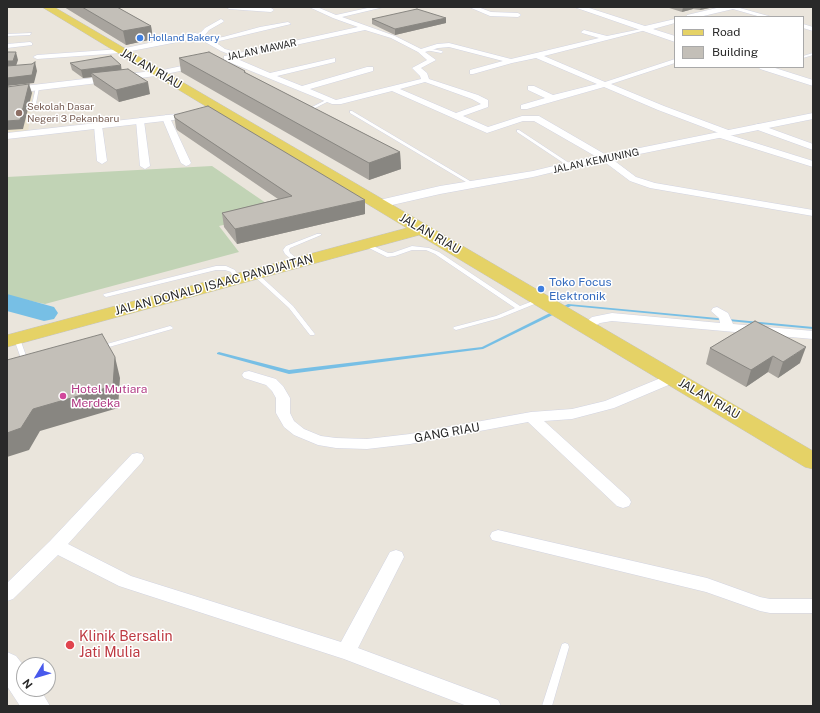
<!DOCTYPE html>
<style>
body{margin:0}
#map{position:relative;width:820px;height:713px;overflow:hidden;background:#eae5dc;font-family:"Public Sans",sans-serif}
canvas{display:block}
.frame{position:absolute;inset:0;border:8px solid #292929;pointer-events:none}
.legend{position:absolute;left:674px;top:16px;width:130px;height:52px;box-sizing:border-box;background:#fff;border:1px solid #a9a9a9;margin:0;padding:5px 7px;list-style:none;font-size:12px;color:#292929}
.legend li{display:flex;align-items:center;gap:8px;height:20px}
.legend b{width:20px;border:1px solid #a9a9a9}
.north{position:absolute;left:16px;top:657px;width:40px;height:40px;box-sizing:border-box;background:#fff;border:1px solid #a9a9a9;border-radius:50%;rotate:232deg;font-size:11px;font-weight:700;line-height:16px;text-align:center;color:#292929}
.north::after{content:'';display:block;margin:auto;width:14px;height:18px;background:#4859ec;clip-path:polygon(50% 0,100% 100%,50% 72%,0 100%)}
</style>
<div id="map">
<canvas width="820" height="713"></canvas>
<div class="frame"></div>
<ul class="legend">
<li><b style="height:5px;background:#e5d266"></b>Road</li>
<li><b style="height:11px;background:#c3bfb8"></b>Building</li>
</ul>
<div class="north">N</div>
</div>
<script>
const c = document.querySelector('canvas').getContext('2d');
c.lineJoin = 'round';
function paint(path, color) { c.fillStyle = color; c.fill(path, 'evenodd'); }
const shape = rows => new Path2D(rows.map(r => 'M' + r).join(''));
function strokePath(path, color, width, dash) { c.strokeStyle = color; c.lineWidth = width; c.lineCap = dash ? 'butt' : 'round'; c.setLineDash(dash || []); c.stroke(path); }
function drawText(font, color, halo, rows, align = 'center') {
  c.font = font + ' "Public Sans",sans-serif'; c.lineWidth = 3; c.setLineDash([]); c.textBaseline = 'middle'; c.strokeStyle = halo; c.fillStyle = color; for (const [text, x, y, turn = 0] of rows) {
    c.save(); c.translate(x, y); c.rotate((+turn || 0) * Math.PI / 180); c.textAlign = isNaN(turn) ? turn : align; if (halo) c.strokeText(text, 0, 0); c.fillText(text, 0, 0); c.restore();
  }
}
paint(shape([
 [33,92,28,132,7,134,7,94]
]), '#ebe3cd');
paint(shape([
 [212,166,279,212,219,226,239,252,45,304,7,296,7,177]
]), '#c1d3b5');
paint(shape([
 [568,304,813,327,813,329,571,306,483,349,289,374,217,354,217,353,219,352,289,370,482,347,568,304]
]), '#77bfe5');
paint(shape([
 [7,294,54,307,58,313,54,319,44,321,7,311,7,294]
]), '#77bfe5');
const service = shape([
 [31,33,30,35,7,36,7,34,31,33],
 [427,48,442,51,443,52,441,53,426,50,425,49,427,48],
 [813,53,813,55,803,58,803,56,813,53],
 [36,87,39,88,35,109,33,110,31,109,36,87],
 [328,99,331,100,313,109,310,108,328,99],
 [350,111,352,111,475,184,473,185,471,185,350,113,350,111],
 [517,130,519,130,572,165,568,166,517,132,517,130],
 [317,234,321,234,321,235,290,248,289,250,290,253,301,262,302,263,301,264,297,264,285,254,283,250,286,246,317,234],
 [365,244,369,244,388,253,392,253,412,246,429,248,439,252,520,306,538,299,540,298,543,300,542,301,500,318,456,330,454,329,453,328,454,327,496,316,515,308,435,254,426,250,412,250,395,256,387,257,365,246,365,244],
 [216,266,226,266,235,270,239,279,236,281,234,280,231,272,225,270,216,270,106,297,103,295,104,294,216,266],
 [255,272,257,273,293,306,314,333,315,334,314,335,310,335,289,308,253,275,252,274,255,272],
 [170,326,172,327,173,328,172,329,102,349,99,347,100,346,170,326],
 [17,337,20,339,29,364,28,365,26,366,23,364,14,339,17,337],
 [565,643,568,644,569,647,552,706,542,706,561,647,562,644,565,643]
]);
const minor = shape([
 [226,7,255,7,271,8,274,10,271,12,229,9,226,7],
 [309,7,317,7,336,15,372,7,384,7,342,17,395,36,421,49,437,44,449,43,511,59,599,38,582,33,581,32,584,30,607,36,646,28,646,30,544,56,605,82,675,59,675,63,611,84,664,106,731,131,732,133,730,135,813,161,813,167,717,137,716,135,719,133,658,110,604,87,527,109,521,109,521,105,545,98,528,90,528,86,534,86,553,95,597,84,536,58,512,63,473,74,470,74,470,70,503,61,449,47,438,48,425,52,436,60,421,68,427,73,429,79,478,95,488,100,488,107,463,116,488,127,522,116,539,116,608,156,636,177,655,183,813,210,813,216,650,188,630,181,602,160,534,121,523,121,487,133,392,91,341,104,332,104,224,60,224,56,231,55,221,51,198,38,121,53,37,59,33,57,37,55,121,49,195,33,199,34,205,28,221,19,224,21,223,22,209,30,204,36,209,39,223,37,260,27,288,22,291,24,215,42,225,49,239,53,358,27,333,18,309,7],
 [365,30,391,38,418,52,427,60,412,68,420,76,421,79,336,100,310,89,373,71,373,67,367,67,302,86,277,76,335,62,335,58,270,73,235,58,365,30],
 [425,82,472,99,481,104,456,113,400,89,425,82],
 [469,7,478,7,491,12,518,13,521,15,518,17,490,16,469,7],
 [726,7,736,7,772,17,761,17,726,7],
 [803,24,813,27,813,31,803,28,803,24],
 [30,42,32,43,32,45,7,48,7,44,30,42],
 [196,63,199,63,199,67,161,75,157,73,158,71,196,63],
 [166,115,170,118,191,163,189,165,186,166,181,163,162,118,166,115],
 [140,118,144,121,150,166,145,169,140,166,136,121,140,118],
 [98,123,102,126,107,161,102,164,97,161,94,126,98,123],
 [758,124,813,144,813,150,755,129,754,127,755,125,758,124],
 [717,307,728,313,733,324,813,331,813,339,612,321,600,323,586,331,582,330,580,327,592,317,612,313,720,323,719,318,711,311,713,308,717,307],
 [249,371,276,379,283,386,290,398,290,413,294,421,304,429,321,436,336,438,367,439,410,434,531,412,572,409,605,401,668,375,673,374,678,375,680,378,678,381,614,408,572,419,544,421,629,498,631,502,629,506,623,508,617,506,528,422,410,444,367,449,336,448,318,445,294,435,284,427,276,413,276,398,272,391,266,385,244,378,242,375,244,372,249,371],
 [137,453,142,454,144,458,142,462,68,544,131,576,341,642,390,552,396,550,402,552,404,557,358,648,498,700,501,706,467,706,344,659,119,586,58,555,13,599,7,601,7,583,50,541,132,454,137,453],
 [498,530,707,578,760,597,770,599,813,599,813,613,770,613,760,611,706,592,492,540,490,536,492,532,498,530]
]);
const tertiary = shape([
 [574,7,586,7,645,26,675,19,675,23,653,29,675,36,675,42,574,7],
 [721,7,734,7,733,9,699,17,686,17,687,15,721,7],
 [758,67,772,67,813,80,813,86,760,69,758,67],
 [161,70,166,73,164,75,7,94,7,88,161,70],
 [195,112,199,113,200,115,199,117,7,139,7,133,195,112],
 [813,113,813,119,570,168,533,177,440,194,379,208,375,207,373,204,375,201,440,186,533,171,570,162,813,113]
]);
const secondary = shape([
 [7,652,16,656,24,666,24,689,40,689,50,706,20,706,7,686,7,652]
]);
const primary = shape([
 [42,7,54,7,813,451,813,469,805,467,419,235,7,347,7,335,407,228,42,7]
]);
strokePath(service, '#d1d3e1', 1);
strokePath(minor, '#d1d3e1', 1);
strokePath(tertiary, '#d1d3e1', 1);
strokePath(secondary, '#d1d3e1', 1);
strokePath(primary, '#c3c3c3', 1);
paint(service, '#fff');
paint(minor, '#fff');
paint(tertiary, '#fff');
paint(secondary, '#fff');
paint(primary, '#e5d266');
paint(shape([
 [64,7,117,7,151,26,153,39,126,45],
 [666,7,714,7,700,10,693,9,682,12],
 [446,18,446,23,395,35,372,24,372,19],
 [179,58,245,71,246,73,400,152,401,169,369,180,181,72],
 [70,63,122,70,150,94,119,102,94,85,92,77,83,78,72,70],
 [174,115,365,200,365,214,237,244,224,227,222,213,278,199,177,130,176,128],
 [755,321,800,363,778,378,768,372,746,387,706,364,710,348]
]), '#a8a49e');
paint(shape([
 [683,7,694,7,693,9,682,12],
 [701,7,714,7,700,10],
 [446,18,446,23,395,35,395,29],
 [151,26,153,39,126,45,123,31],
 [16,52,18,60,15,69,7,70,7,61],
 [35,62,37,71,34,83,7,86,7,78],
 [121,65,122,73,91,73,92,77,83,78,81,70],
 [148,82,150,94,119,102,116,90],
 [29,84,32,93,23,129,7,130,7,121],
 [400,152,401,169,369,180,369,163],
 [365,200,365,214,237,244,235,229],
 [806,347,800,363,778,378,783,362],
 [773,356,768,372,746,387,751,370],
 [115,357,120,378,118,408,40,431,29,450,7,457,7,433,33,409]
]), '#888681');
const building = shape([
 [82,7,117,7,151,26,123,31,82,7],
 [417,9,446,18,395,29,372,19,417,9],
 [7,52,16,52,13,61,7,61,7,52],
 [209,52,245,71,244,72,400,152,369,163,179,58,209,52],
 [111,56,121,65,81,70,70,63,111,56],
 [35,62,32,75,7,78,7,66,32,64,35,62],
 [128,69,148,82,116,90,91,73,128,69],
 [29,84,20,120,7,121,7,87,29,84],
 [208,106,365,200,235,229,222,213,292,196,175,118,174,115,208,106],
 [755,321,806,347,783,362,773,356,751,370,710,348,755,321],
 [102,334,115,357,113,386,33,409,21,428,7,433,7,360,102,334]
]);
paint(building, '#c3bfb8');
strokePath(building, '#888681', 1);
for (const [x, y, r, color] of [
 [140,38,4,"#3f7fe0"],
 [19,113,4,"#8d6e63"],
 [541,289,4,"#3f7fe0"],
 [63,396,4,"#d1479c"],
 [70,645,5,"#e0444e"]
]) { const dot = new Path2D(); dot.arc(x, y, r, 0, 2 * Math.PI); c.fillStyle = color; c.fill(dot); strokePath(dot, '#fff', 1.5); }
drawText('10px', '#366cbe', '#fff', [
 ["Holland Bakery",148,38]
], 'left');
drawText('10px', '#292929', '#fff', [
 ["JALAN MAWAR",262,50,-12],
 ["JALAN KEMUNING",596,161,-12]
]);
drawText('10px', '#785e54', '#fff', [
 ["Sekolah Dasar",27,107],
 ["Negeri 3 Pekanbaru",27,119]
], 'left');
drawText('12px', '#292929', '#fff', [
 ["JALAN RIAU",151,69,30],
 ["JALAN RIAU",430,234,30],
 ["JALAN DONALD ISAAC PANDJAITAN",214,285,-15],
 ["JALAN RIAU",709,399,30],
 ["GANG RIAU",447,433,-10]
]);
drawText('12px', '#366cbe', '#fff', [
 ["Toko Focus",549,282],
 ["Elektronik",549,296]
], 'left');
drawText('12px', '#b23c85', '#fff', [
 ["Hotel Mutiara",71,389],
 ["Merdeka",71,403]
], 'left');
drawText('14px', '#be3a42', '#fff', [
 ["Klinik Bersalin",79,637],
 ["Jati Mulia",79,653]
], 'left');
</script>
